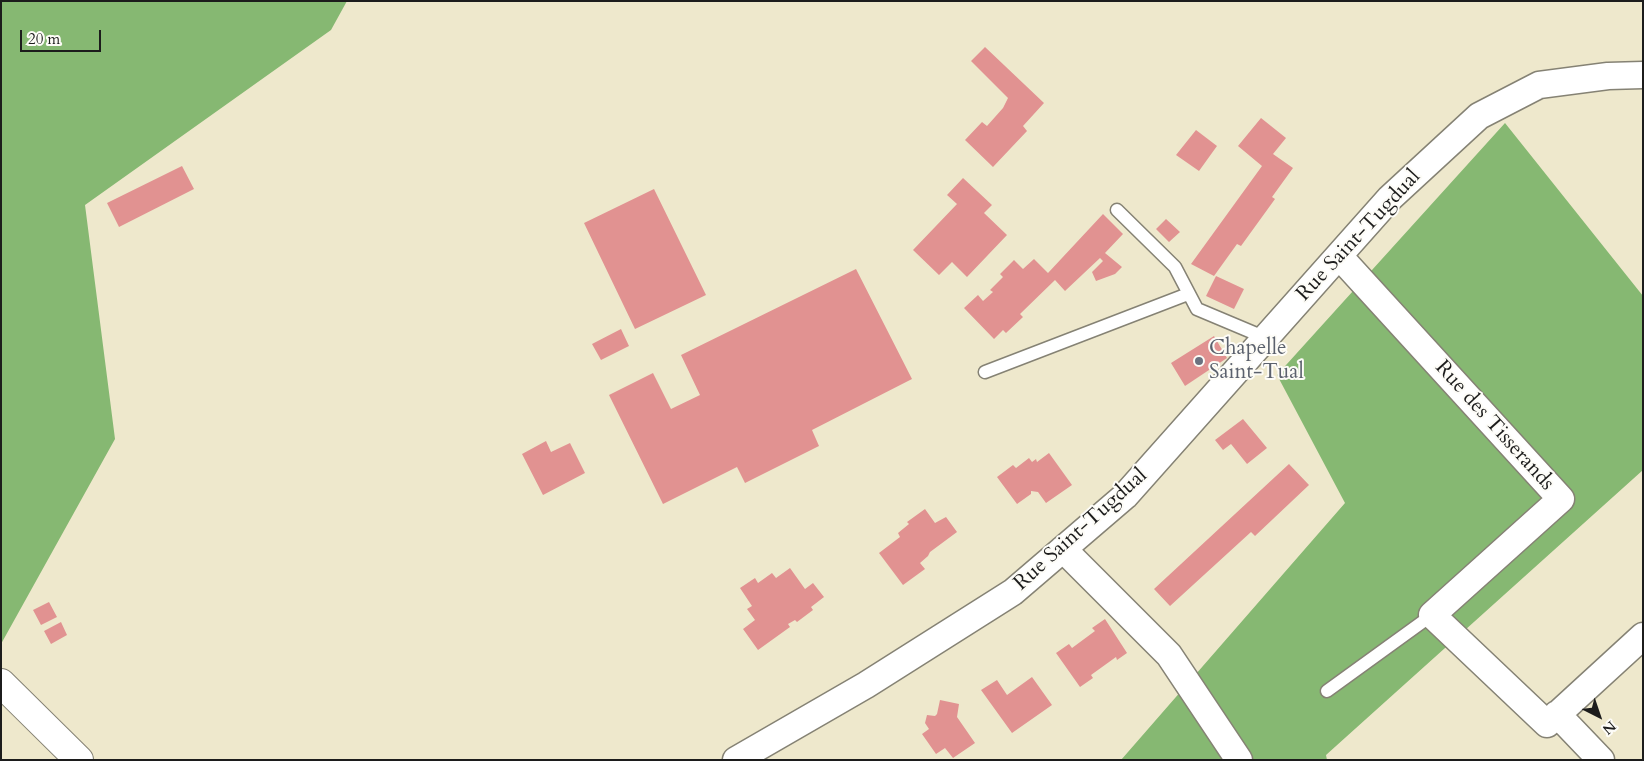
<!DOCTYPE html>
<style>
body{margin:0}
#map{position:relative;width:1644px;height:761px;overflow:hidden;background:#eee8cc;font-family:Cardo,serif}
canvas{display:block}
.frame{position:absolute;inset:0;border:2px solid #1c1c1c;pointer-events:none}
.north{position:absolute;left:1574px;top:691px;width:50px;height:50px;-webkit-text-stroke:4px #fdfcf7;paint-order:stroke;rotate:139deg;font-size:14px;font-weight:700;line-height:20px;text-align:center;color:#1c1c1c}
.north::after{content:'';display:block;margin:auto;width:18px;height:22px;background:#1c1c1c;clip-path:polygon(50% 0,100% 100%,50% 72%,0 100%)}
.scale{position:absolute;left:20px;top:30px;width:81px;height:22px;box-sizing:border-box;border:2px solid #1c1c1c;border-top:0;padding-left:6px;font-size:15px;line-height:18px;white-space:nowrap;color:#1c1c1c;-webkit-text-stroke:4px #fdfcf7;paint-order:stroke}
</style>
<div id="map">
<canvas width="1644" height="761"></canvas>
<div class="frame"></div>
<div class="north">N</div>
<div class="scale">20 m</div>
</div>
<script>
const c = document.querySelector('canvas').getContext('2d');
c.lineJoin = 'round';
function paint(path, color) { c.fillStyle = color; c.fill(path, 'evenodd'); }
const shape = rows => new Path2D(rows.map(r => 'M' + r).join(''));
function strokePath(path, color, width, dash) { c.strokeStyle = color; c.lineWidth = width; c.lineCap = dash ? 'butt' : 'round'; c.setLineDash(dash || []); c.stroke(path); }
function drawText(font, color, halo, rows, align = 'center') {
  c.font = font + ' Cardo,serif'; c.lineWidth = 4; c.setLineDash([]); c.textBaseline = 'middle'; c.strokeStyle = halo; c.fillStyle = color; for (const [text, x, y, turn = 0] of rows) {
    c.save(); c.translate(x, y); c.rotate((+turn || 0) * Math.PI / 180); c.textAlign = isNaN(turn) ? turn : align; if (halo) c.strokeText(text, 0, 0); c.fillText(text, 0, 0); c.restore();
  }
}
paint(shape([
 [1,1,347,1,331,30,85,205,115,439,1,644],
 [1505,123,1643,296,1643,470,1326,755,1327,760,1121,760,1345,503,1277,375]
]), '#86b872');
paint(shape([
 [985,47,1044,103,1023,126,1027,131,993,167,965,140,982,122,987,126,1003,108,1008,98,971,61],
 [1261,118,1286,138,1273,154,1293,168,1272,197,1275,199,1241,246,1237,244,1214,276,1191,264,1262,166,1238,146],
 [1196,130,1217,146,1199,171,1176,155],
 [182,166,194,189,119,227,107,203],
 [963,178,992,205,984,213,1007,235,967,277,952,262,939,275,913,250,957,204,947,195],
 [654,189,706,295,635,329,584,223],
 [1103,214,1123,234,1105,253,1122,267,1115,274,1096,281,1092,272,1103,261,1100,258,1065,291,1055,280,1020,314,1023,317,1006,333,1003,330,994,339,964,308,978,295,983,301,993,292,990,290,1003,277,1000,274,1014,260,1023,269,1034,259,1048,273],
 [1166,219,1180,232,1169,242,1156,229],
 [856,269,912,379,812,430,819,446,745,483,737,467,663,504,609,395,653,373,671,409,700,395,681,355],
 [1216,276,1244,289,1234,309,1206,296],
 [621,329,629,346,601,360,592,344],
 [1214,336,1227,358,1185,386,1171,363],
 [1243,419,1267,448,1247,464,1231,444,1223,450,1215,440],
 [546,441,551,452,570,443,585,473,543,495,522,454],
 [1049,453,1072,485,1046,503,1038,492,1031,491,1031,494,1017,504,997,477,1013,465,1016,468,1029,458,1032,462,1036,459,1037,462],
 [1289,464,1309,485,1255,536,1251,532,1170,606,1154,589],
 [925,509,935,523,946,517,957,532,930,552,928,556,920,563,925,569,903,585,879,553,900,537,898,533,909,524,907,522],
 [790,568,805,589,813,583,824,597,811,607,813,610,797,622,795,620,788,624,790,627,758,650,743,629,755,620,747,609,752,606,740,588,755,578,758,583,772,573,776,578],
 [49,602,57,617,41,625,33,610],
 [1105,619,1127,653,1117,660,1116,657,1091,675,1093,678,1080,687,1056,653,1069,644,1072,648,1095,631,1092,628],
 [61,622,67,635,51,644,44,631],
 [1032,677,1052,705,1012,733,981,690,997,680,1007,695],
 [940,700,959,704,957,717,975,743,953,758,945,748,936,754,922,734,929,729,925,723,927,715,935,716,937,714]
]), '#e19291');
const service = shape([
 [1117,210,1175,267,1197,309,1266,338],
 [985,372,1188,294],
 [1327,691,1432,615]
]);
const minor = shape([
 [1339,256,1561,499,1432,615,1547,724,1643,636],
 [1063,549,1169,655,1239,760],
 [1557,714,1601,760],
 [736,760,866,685,1013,592,1125,496,1390,198,1479,116,1539,85,1608,76,1643,75]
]);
const tertiary = shape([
 [1,683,79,760]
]);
strokePath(service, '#858274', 15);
strokePath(minor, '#858274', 29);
strokePath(tertiary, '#858274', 30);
strokePath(service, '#fff', 12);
strokePath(minor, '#fff', 26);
strokePath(tertiary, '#fff', 28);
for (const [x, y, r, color] of [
 [1199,361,5,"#6b7280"]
]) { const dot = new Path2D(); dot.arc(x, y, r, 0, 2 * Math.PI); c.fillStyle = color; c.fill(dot); strokePath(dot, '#fdfcf7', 2); }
drawText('21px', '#1c1c1c', '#fdfcf7', [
 ["Rue Saint-Tugdual",1359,236,-47],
 ["Rue des Tisserands",1494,426,48],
 ["Rue Saint-Tugdual",1081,530,-42]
]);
drawText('21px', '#5b616d', '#fdfcf7', [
 ["Chapelle",1209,349],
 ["Saint-Tual",1209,373]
], 'left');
</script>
